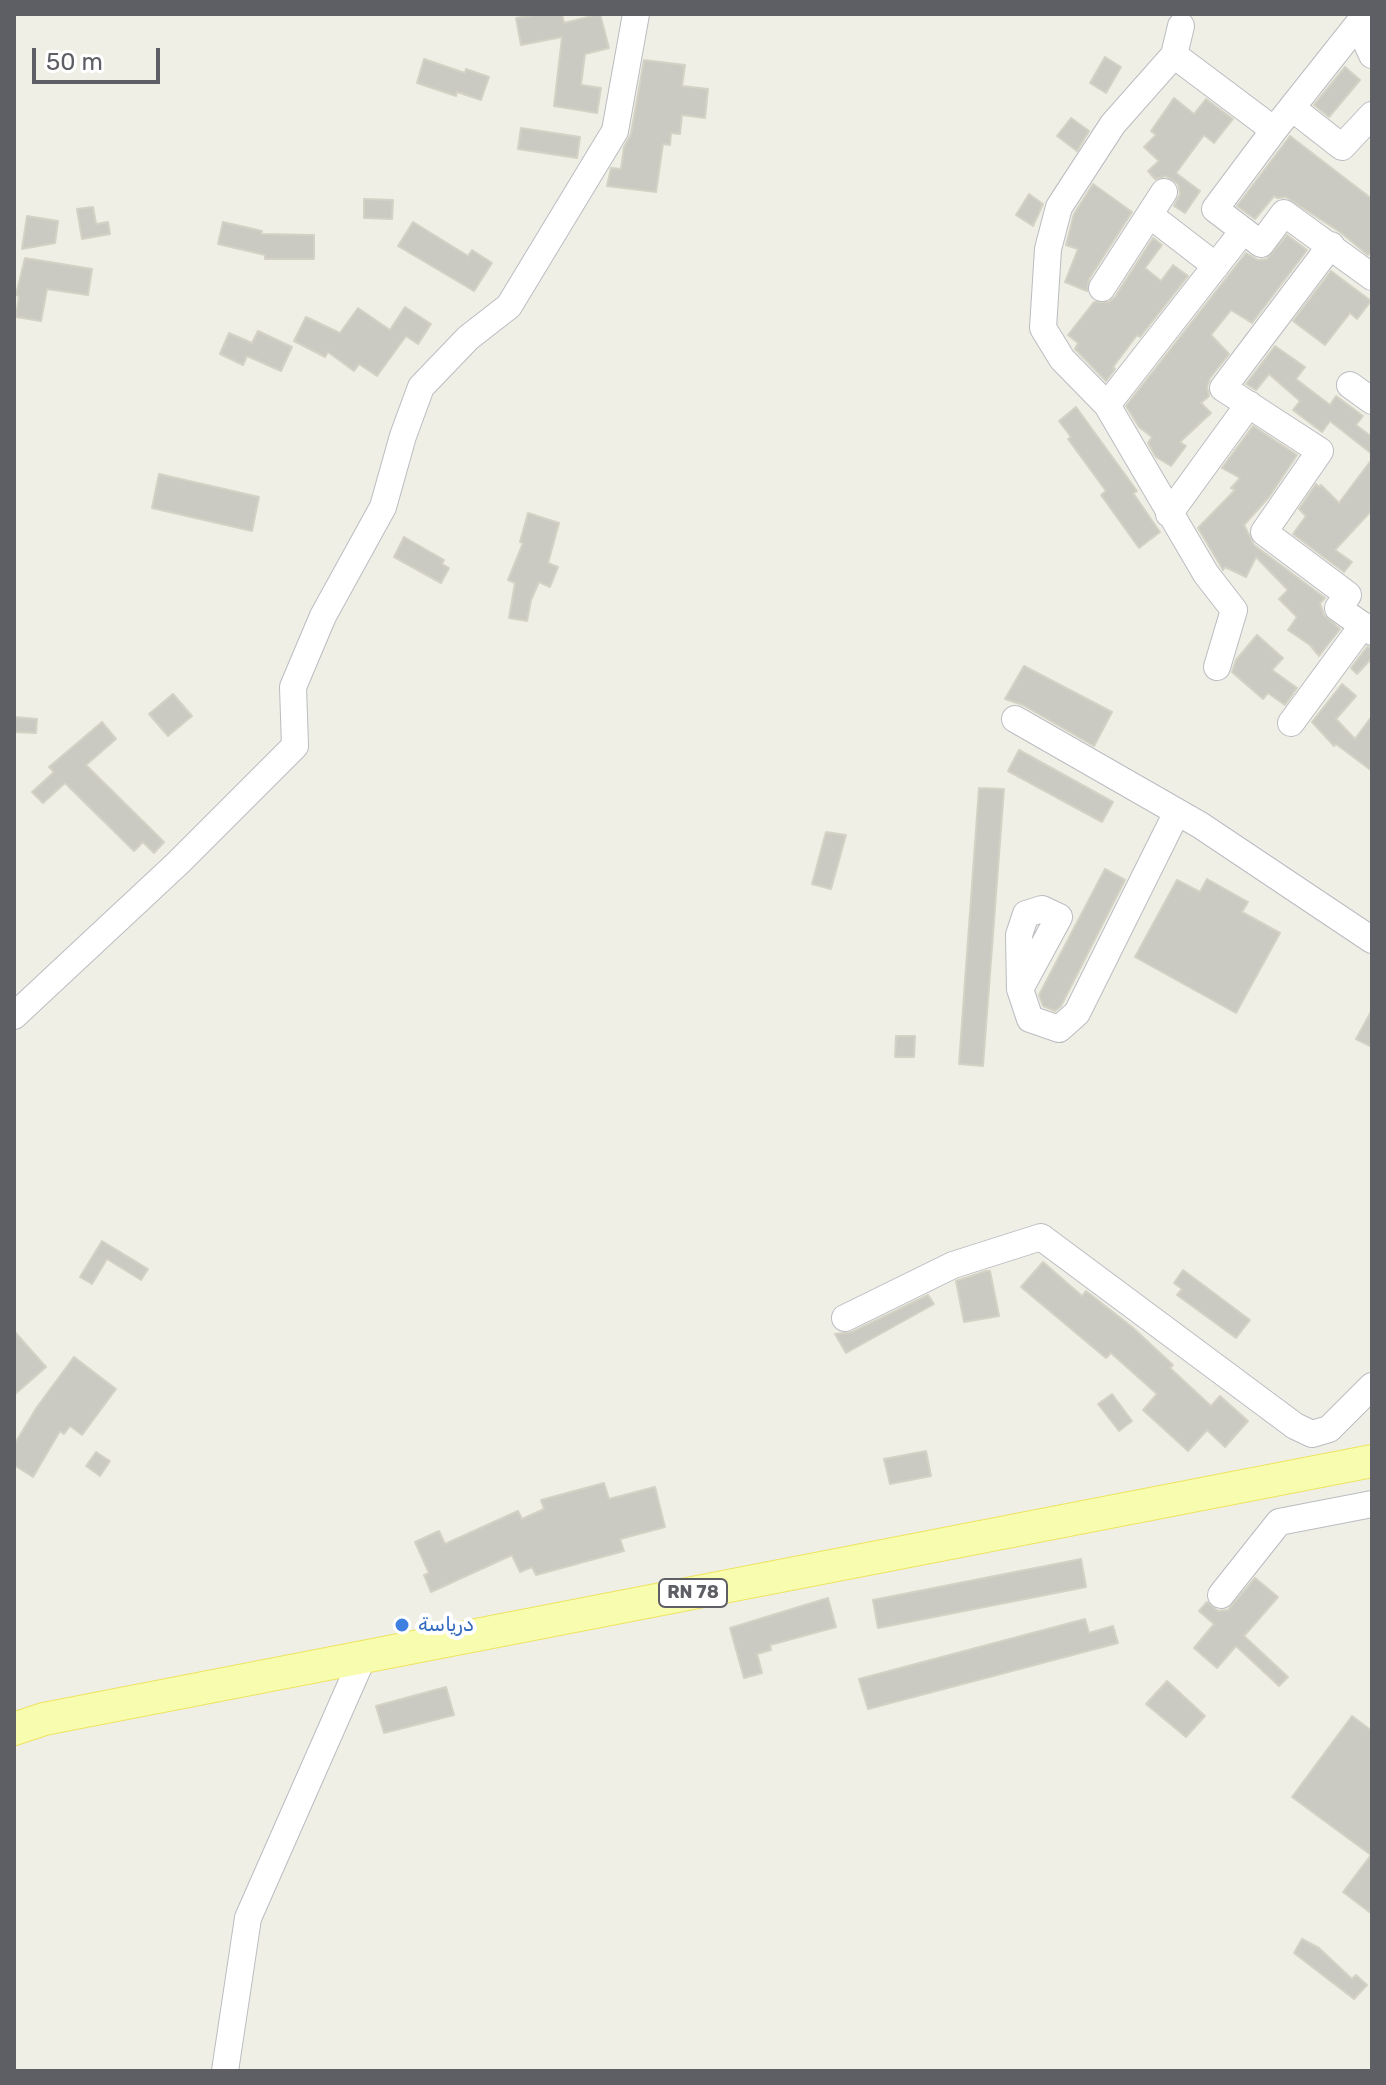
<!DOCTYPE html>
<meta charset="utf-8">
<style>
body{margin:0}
#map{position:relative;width:1386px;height:2085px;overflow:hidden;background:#efefe6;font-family:Rubik,sans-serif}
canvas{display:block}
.frame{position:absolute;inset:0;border:16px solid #5d5f65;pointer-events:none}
.scale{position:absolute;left:32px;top:48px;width:128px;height:36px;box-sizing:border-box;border:4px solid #5d5f65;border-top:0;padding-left:10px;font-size:24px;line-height:28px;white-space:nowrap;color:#5d5f65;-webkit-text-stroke:6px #fff;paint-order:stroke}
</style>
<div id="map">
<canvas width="1386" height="2085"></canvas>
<div class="frame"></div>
<div class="scale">50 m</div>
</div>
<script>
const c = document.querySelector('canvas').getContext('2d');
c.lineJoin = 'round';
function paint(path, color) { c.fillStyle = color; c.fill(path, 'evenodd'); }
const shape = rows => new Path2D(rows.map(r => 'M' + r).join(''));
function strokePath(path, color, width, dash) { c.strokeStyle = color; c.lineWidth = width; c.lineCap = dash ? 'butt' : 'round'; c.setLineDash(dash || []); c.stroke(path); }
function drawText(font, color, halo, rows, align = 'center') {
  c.font = font + ' Rubik,"Noto Sans Arabic",sans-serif'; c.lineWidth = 8; c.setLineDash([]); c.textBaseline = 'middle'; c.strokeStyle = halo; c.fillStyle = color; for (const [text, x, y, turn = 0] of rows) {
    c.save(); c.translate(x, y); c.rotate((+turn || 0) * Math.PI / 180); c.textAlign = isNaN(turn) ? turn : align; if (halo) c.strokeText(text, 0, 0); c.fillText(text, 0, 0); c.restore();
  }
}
const building = shape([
 [540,14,562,14,564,23,600,14,609,48,585,54,581,85,601,88,597,113,554,106,562,37,521,45,516,18,540,14],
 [1105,57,1121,67,1106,93,1090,83,1105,57],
 [424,59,465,73,466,69,489,77,481,100,457,92,456,96,417,83,424,59],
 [644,60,685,65,682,86,708,89,705,118,682,115,680,134,671,133,670,145,663,144,656,192,607,186,611,168,621,169,624,147,631,134,644,60],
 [1345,67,1360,80,1329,117,1314,105,1345,67],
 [1174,98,1194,114,1206,99,1233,119,1214,143,1204,135,1176,173,1200,191,1185,213,1174,206,1180,194,1178,184,1166,176,1155,179,1148,171,1159,161,1144,147,1156,135,1151,131,1174,98],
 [1071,118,1089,131,1077,151,1057,136,1071,118],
 [521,128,580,137,577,158,518,149,521,128],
 [1290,136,1372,199,1372,250,1368,255,1340,232,1286,197,1278,198,1274,196,1255,219,1237,206,1290,136],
 [1093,184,1132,212,1089,279,1087,291,1065,282,1078,249,1066,245,1074,214,1093,184],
 [1029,194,1043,204,1033,226,1016,215,1029,194],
 [364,199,393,200,392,219,364,218,364,199],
 [93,207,96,224,108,222,110,234,82,239,77,209,93,207],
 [27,216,58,221,55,243,22,249,27,216],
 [223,222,262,231,261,234,314,235,314,259,265,259,265,255,218,244,223,222],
 [413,222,468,256,472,250,492,263,474,291,398,246,413,222],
 [1287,235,1307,250,1252,323,1231,310,1211,335,1229,354,1210,378,1207,387,1209,396,1201,403,1211,413,1180,442,1186,446,1171,466,1156,457,1148,443,1152,437,1139,427,1126,406,1246,253,1258,260,1267,259,1287,235],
 [1153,238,1162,245,1145,268,1161,281,1173,265,1188,276,1140,337,1137,335,1113,367,1115,369,1106,381,1075,349,1078,343,1068,335,1094,302,1109,302,1115,297,1153,238],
 [25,258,92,269,88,295,47,289,41,321,16,317,19,296,16,295,25,258],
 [1331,271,1371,301,1357,319,1350,313,1325,345,1293,321,1331,271],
 [405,307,431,324,418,344,406,336,377,376,359,364,354,371,328,352,325,357,294,341,306,317,340,333,358,308,390,330,405,307],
 [258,331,292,347,281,371,247,356,243,365,220,354,229,333,252,343,258,331],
 [1275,346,1305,367,1296,379,1330,405,1336,396,1363,416,1356,425,1372,437,1372,454,1330,421,1322,432,1293,410,1300,401,1269,374,1256,390,1246,384,1275,346],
 [1076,407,1137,491,1133,493,1160,532,1139,548,1101,495,1106,491,1068,439,1071,437,1059,421,1076,407],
 [1253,426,1297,455,1269,497,1244,525,1254,545,1325,598,1320,603,1324,615,1340,629,1319,656,1310,645,1288,630,1297,617,1279,599,1288,590,1256,557,1246,577,1225,567,1223,570,1198,528,1235,490,1231,488,1240,478,1222,468,1253,426],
 [1372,459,1372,510,1335,550,1352,562,1344,572,1293,534,1306,516,1299,509,1316,484,1319,487,1321,485,1339,503,1372,459],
 [159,474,259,497,252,531,152,508,159,474],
 [528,513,559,523,548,563,558,567,550,587,539,582,531,600,527,621,509,618,515,583,508,580,523,543,520,542,528,513],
 [404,537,444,560,442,564,449,568,441,583,394,557,404,537],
 [1257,635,1283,658,1272,670,1297,688,1285,705,1268,693,1263,699,1232,672,1236,660,1257,635],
 [1367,647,1372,648,1372,658,1357,674,1351,668,1367,647],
 [1024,666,1112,712,1094,746,1023,705,1005,699,1024,666],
 [1342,684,1356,696,1336,719,1355,739,1372,716,1372,771,1336,744,1334,746,1312,722,1342,684],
 [173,694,192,716,168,736,149,714,173,694],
 [14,717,37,719,36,733,14,732,14,717],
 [102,722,116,739,86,765,164,842,154,853,143,842,134,851,65,783,43,803,32,792,54,772,49,767,102,722],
 [1019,750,1113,802,1102,822,1008,771,1019,750],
 [979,788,1004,789,983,1066,959,1064,979,788],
 [826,832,846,835,831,889,812,884,826,832],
 [1105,869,1125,880,1061,1006,1055,1011,1043,1006,1039,995,1105,869],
 [1207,879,1248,902,1242,912,1280,933,1236,1013,1135,957,1177,880,1200,892,1207,879],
 [1372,1010,1372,1047,1356,1039,1372,1010],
 [896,1036,915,1036,914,1057,895,1057,896,1036],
 [102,1241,148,1269,141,1280,107,1259,92,1284,80,1277,102,1241],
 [1043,1262,1082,1296,1086,1291,1132,1327,1173,1365,1170,1368,1211,1406,1220,1396,1248,1421,1225,1447,1207,1430,1188,1451,1143,1410,1157,1394,1111,1353,1106,1358,1021,1287,1043,1262],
 [1183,1270,1250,1320,1236,1338,1177,1295,1182,1289,1174,1283,1183,1270],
 [986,1271,990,1271,999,1316,964,1322,956,1281,986,1271],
 [928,1295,934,1304,846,1353,835,1334,852,1332,928,1295],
 [14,1331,46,1367,14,1395,14,1331],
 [74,1357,116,1389,82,1435,70,1426,64,1434,60,1431,33,1477,14,1465,14,1445,37,1407,74,1357],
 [1112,1394,1132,1421,1119,1431,1098,1404,1112,1394],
 [926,1451,931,1476,890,1484,884,1459,926,1451],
 [96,1452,110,1461,100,1476,86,1466,96,1452],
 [604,1483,609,1499,655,1487,665,1527,620,1539,624,1551,536,1575,532,1567,520,1572,512,1555,431,1592,424,1575,429,1573,415,1542,439,1531,445,1544,518,1511,522,1519,544,1509,541,1500,604,1483],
 [1081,1559,1086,1587,878,1628,873,1600,1081,1559],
 [1255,1578,1278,1597,1244,1636,1288,1677,1279,1686,1236,1646,1217,1668,1194,1648,1214,1624,1199,1611,1207,1602,1218,1611,1228,1610,1255,1578],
 [828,1598,836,1627,770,1645,771,1650,757,1654,762,1673,744,1678,730,1628,828,1598],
 [1085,1619,1089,1633,1113,1626,1118,1643,868,1709,859,1679,1085,1619],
 [1167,1681,1205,1716,1186,1737,1146,1704,1167,1681],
 [446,1687,454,1715,384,1733,376,1706,446,1687],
 [1352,1716,1372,1731,1372,1914,1343,1892,1371,1855,1292,1797,1352,1716],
 [1302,1939,1319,1948,1352,1979,1356,1975,1367,1985,1354,1999,1294,1953,1302,1939]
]);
paint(building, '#cacac2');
strokePath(building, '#d4d2c4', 2);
const minor = shape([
 [1358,24,1372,55],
 [1181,26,1174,55,1274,130,1215,209,1261,244,1284,213,1372,277],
 [1174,55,1113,124,1059,207,1048,249,1043,328,1062,359,1107,405,1206,574,1234,610,1217,667],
 [1292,108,1342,147,1372,115],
 [1274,130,1366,14],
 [1151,216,1216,266],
 [1331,245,1223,388,1320,451,1264,532,1348,595,1338,608,1372,632],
 [1102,288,1164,192],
 [1350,385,1372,401],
 [1107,405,1243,231],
 [1169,514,1249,404],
 [1015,719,1200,825,1372,940],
 [1291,723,1363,625],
 [1020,989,1019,935,1026,914,1042,909,1059,917,1020,989,1030,1019,1059,1029,1077,1013,1177,812],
 [14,1016,178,863,295,746,293,687,323,616,383,507,403,436,421,387,468,338,509,306,615,131,636,14],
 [845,1318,953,1265,1041,1237,1295,1426,1312,1434,1329,1429,1372,1386],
 [1221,1595,1279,1522,1372,1504],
 [225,2071,248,1918,363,1657]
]);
const major = shape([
 [14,1729,44,1719,1372,1461]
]);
strokePath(minor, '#babcc1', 28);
strokePath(major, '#ede461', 34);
strokePath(minor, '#fff', 26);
strokePath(major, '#f8fcae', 32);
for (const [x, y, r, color] of [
 [402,1625,8,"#3f7fe0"]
]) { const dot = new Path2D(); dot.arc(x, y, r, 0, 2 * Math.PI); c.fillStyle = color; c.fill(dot); strokePath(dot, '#fff', 3); }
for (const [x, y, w] of [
 [693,1593,68]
]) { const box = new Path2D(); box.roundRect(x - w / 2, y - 14, w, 28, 6); c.fillStyle = '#fff'; c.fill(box); strokePath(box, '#5d5f65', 2); }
drawText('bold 18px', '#5d5f65', null, [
 ["RN 78",693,1593]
]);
drawText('20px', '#366cbe', '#fff', [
 ["درياسة",418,1625]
], 'left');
</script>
